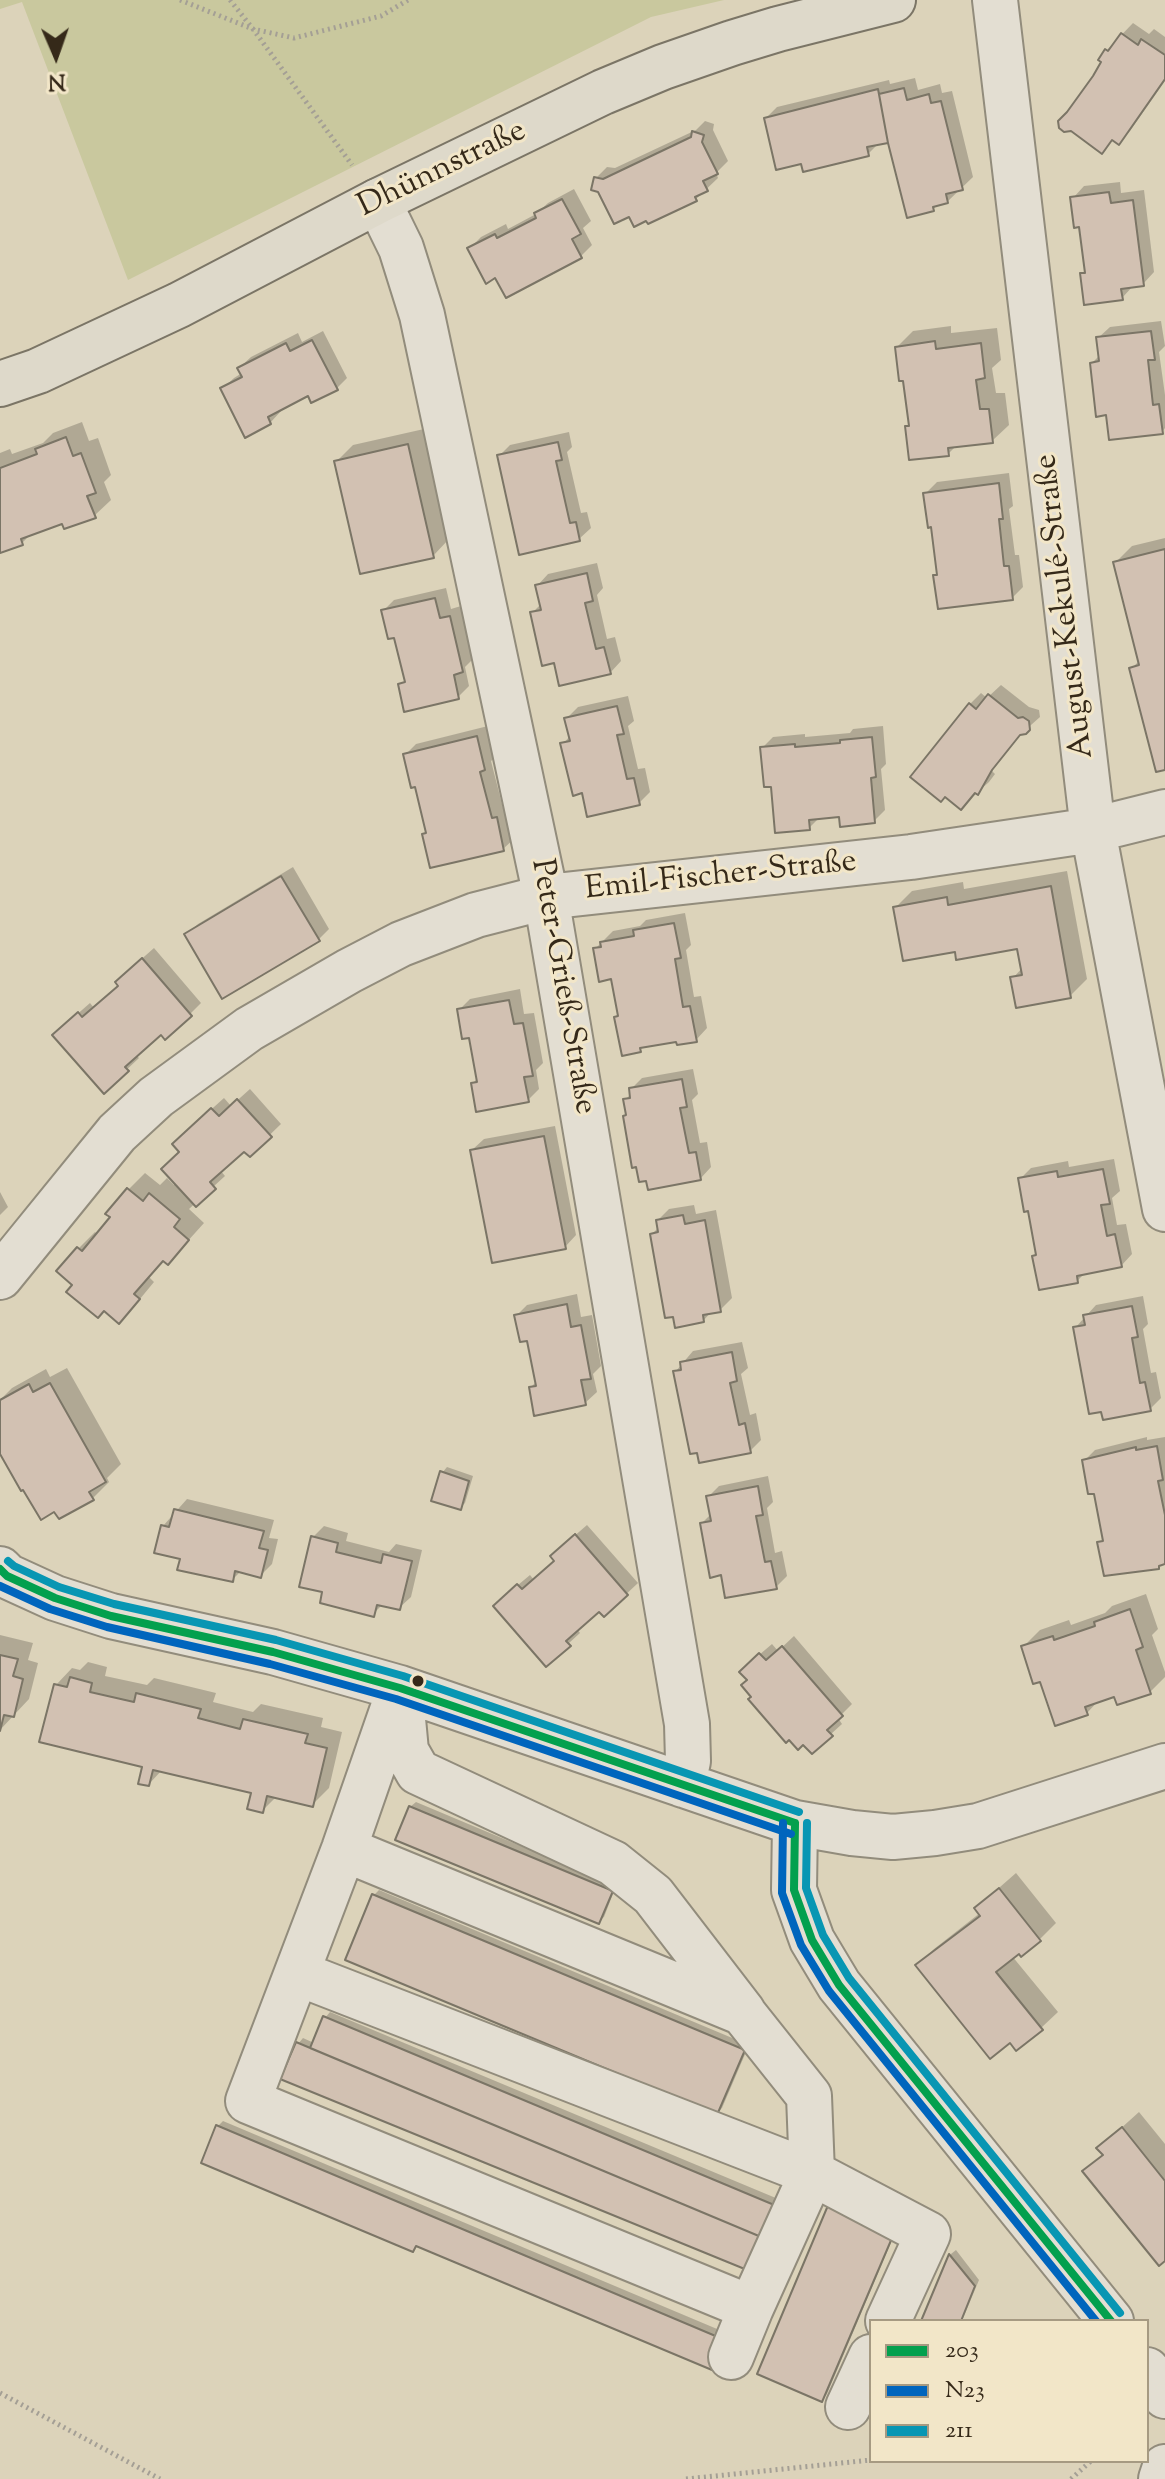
<!DOCTYPE html>
<meta charset="utf-8">
<style>
body{margin:0}
#map{position:relative;width:1165px;height:2479px;overflow:hidden;background:#dcd3ba;font-family:"Sorts Mill Goudy",serif}
canvas{display:block}
.legend{position:absolute;left:869px;top:2319px;width:280px;height:144px;box-sizing:border-box;background:#f2e6c8;border:2px solid #a69a82;margin:0;padding:10px 14px;list-style:none;font-size:24px;color:#352919}
.legend li{display:flex;align-items:center;gap:16px;height:40px}
.legend b{width:40px;border:2px solid #a69a82}
.north{position:absolute;left:16px;top:16px;width:80px;height:80px;-webkit-text-stroke:6px #f2e6c8;paint-order:stroke;rotate:178deg;font-size:22px;font-weight:700;line-height:32px;text-align:center;color:#352919}
.north::after{content:'';display:block;margin:auto;width:28px;height:36px;background:#352919;clip-path:polygon(50% 0,100% 100%,50% 72%,0 100%)}
</style>
<div id="map">
<canvas width="1165" height="2479"></canvas>
<ul class="legend">
<li><b style="height:10px;background:#03a04e"></b>203</li>
<li><b style="height:10px;background:#0065bd"></b>N23</li>
<li><b style="height:10px;background:#0896b3"></b>211</li>
</ul>
<div class="north">N</div>
</div>
<script>
const c = document.querySelector('canvas').getContext('2d');
c.lineJoin = 'round';
function paint(path, color) { c.fillStyle = color; c.fill(path, 'evenodd'); }
const shape = rows => new Path2D(rows.map(r => 'M' + r).join(''));
function strokePath(path, color, width, dash) { c.strokeStyle = color; c.lineWidth = width; c.lineCap = dash ? 'butt' : 'round'; c.setLineDash(dash || []); c.stroke(path); }
function drawText(font, color, halo, rows, align = 'center') {
  c.font = font + ' "Sorts Mill Goudy",serif'; c.lineWidth = 6; c.setLineDash([]); c.textBaseline = 'middle'; c.strokeStyle = halo; c.fillStyle = color; for (const [text, x, y, turn = 0] of rows) {
    c.save(); c.translate(x, y); c.rotate((+turn || 0) * Math.PI / 180); c.textAlign = isNaN(turn) ? turn : align; if (halo) c.strokeText(text, 0, 0); c.fillText(text, 0, 0); c.restore();
  }
}
paint(shape([
 [0,0,724,0,651,17,128,280,22,2,0,9]
]), '#c9c89e');
paint(shape([
 [1133,23,1149,34,1154,29,1165,37,1165,81,1130,131,1118,143,1114,139,1102,151,1094,77,1107,50],
 [915,78,918,90,940,84,942,93,952,91,973,177,947,202,939,203,933,209,889,141,879,143,868,154,802,161,766,118,777,107,889,80,890,84],
 [705,121,714,124,713,130,728,161,716,173,718,178,696,199,630,214,596,178,607,167,615,168,696,130],
 [1120,182,1121,193,1144,190,1154,272,1143,284,1133,286,1122,298,1082,274,1086,269,1081,225,1073,198,1084,186],
 [574,189,591,221,583,228,592,245,581,256,496,275,470,248,481,237,506,224,508,229,536,214,548,203],
 [1161,321,1165,346,1159,352,1165,395,1165,428,1162,432,1108,413,1092,363,1100,355,1098,338,1110,327],
 [951,326,951,333,997,328,1001,360,992,368,996,393,1005,393,1009,425,992,441,957,445,948,454,907,426,910,423,905,379,897,347,913,331],
 [323,331,347,378,336,389,309,394,280,409,281,411,270,423,222,389,234,378,242,373,239,368,251,357,298,333,302,342],
 [82,422,89,441,98,438,111,475,104,482,111,500,94,516,64,521,33,532,22,543,0,551,0,453,10,449,12,454,43,443,53,433],
 [424,429,449,539,433,556,336,462,353,445],
 [569,432,572,447,567,452,581,513,587,512,591,528,579,539,499,456,510,445],
 [1009,473,1013,506,1009,509,1015,555,1019,555,1023,587,1012,598,935,576,939,572,926,493,937,482],
 [1165,538,1165,768,1131,669,1140,660,1116,562,1132,546],
 [597,563,603,588,597,595,607,639,615,637,621,661,610,673,532,613,541,604,537,586,548,574],
 [446,588,451,609,461,606,473,659,465,667,469,686,458,697,400,685,406,679,396,635,383,611,394,600],
 [1001,685,1029,707,1039,710,1040,717,1022,733,992,771,995,774,989,782,961,807,970,704,981,693,987,698],
 [628,696,634,721,628,726,638,769,645,768,650,792,639,803,583,791,563,744,570,736,566,719,578,707],
 [488,726,496,757,491,761,503,808,508,807,515,838,503,849,424,835,427,831,416,785,405,755,416,744],
 [883,726,886,764,881,769,885,810,874,821,841,815,820,817,809,828,773,784,762,748,773,737,805,734,805,737,850,733,853,729],
 [293,867,329,929,318,940,186,935,198,924],
 [1067,871,1087,979,1070,996,1013,978,1023,967,1019,947,956,949,896,907,912,891,963,882,964,889],
 [685,913,691,945,686,950,694,997,701,996,707,1028,696,1040,678,1039,645,1045,640,1050,620,1014,613,977,595,949,613,931,640,926,646,920],
 [154,948,201,1003,190,1014,161,1032,136,1055,139,1058,104,1091,66,1024,90,1003,94,1008,120,985,128,971],
 [520,989,524,1014,534,1013,543,1063,536,1070,539,1089,528,1100,473,1083,478,1078,471,1035,459,1010,470,999],
 [693,1069,698,1094,692,1100,700,1143,707,1142,711,1167,700,1179,628,1113,625,1100,632,1093,631,1089,642,1078],
 [250,1089,281,1124,250,1154,244,1149,220,1170,225,1176,189,1209,204,1223,168,1263,164,1260,149,1277,154,1282,135,1305,75,1285,78,1249,95,1232,98,1235,113,1217,108,1213,129,1189,145,1173,160,1185,167,1178,174,1185,185,1133,224,1098,231,1106],
 [555,1126,576,1235,565,1247,472,1150,484,1139],
 [1114,1159,1120,1191,1112,1198,1117,1225,1126,1224,1132,1254,1121,1266,1086,1272,1077,1281,1034,1256,1038,1253,1029,1209,1020,1179,1031,1168,1068,1161,1069,1167],
 [0,1192,8,1207,0,1215],
 [694,1205,696,1214,716,1210,732,1298,720,1310,712,1311,703,1321,675,1315,652,1234,659,1227,658,1220,669,1209],
 [577,1294,581,1317,592,1315,601,1366,593,1374,597,1392,585,1403,531,1387,537,1381,528,1339,516,1316,527,1305],
 [1143,1296,1148,1324,1143,1329,1151,1373,1156,1372,1161,1398,1150,1409,1075,1328,1096,1305],
 [742,1342,748,1368,741,1374,750,1415,756,1413,761,1440,750,1451,676,1371,693,1351],
 [67,1368,121,1464,107,1478,109,1482,93,1498,59,1517,0,1446,0,1400,12,1388,46,1369,50,1377],
 [1147,1437,1147,1440,1165,1437,1165,1562,1100,1543,1104,1538,1096,1491,1084,1461,1095,1450],
 [447,1467,473,1476,465,1503,460,1508,442,1473],
 [768,1476,773,1502,767,1508,775,1553,782,1551,787,1576,776,1587,702,1523,711,1514,708,1497,719,1486],
 [187,1499,274,1520,269,1538,278,1539,272,1564,260,1576,241,1571,232,1580,182,1558,163,1526],
 [587,1525,638,1583,604,1615,599,1609,577,1629,580,1633,546,1664,506,1595,530,1575,534,1580,556,1560,564,1545],
 [324,1526,348,1533,346,1541,389,1552,396,1544,422,1550,411,1597,399,1608,383,1604,373,1614,325,1590,313,1537],
 [1146,1594,1158,1629,1152,1635,1165,1672,1165,1677,1150,1692,1115,1694,1100,1699,1087,1713,1041,1679,1023,1647,1040,1630,1069,1620,1071,1625,1105,1613,1112,1606],
 [0,1635,33,1643,28,1660,38,1663,29,1699,0,1730],
 [794,1636,852,1704,838,1718,842,1724,831,1734,754,1697,749,1680,752,1661,772,1644,778,1651],
 [88,1662,107,1667,105,1676,147,1685,154,1678,216,1693,213,1702,253,1712,261,1704,323,1718,321,1727,342,1732,329,1788,312,1805,277,1796,262,1811,253,1792,162,1770,149,1784,145,1765,56,1685,72,1668,80,1670],
 [416,1802,616,1886,604,1917,598,1922,410,1807],
 [1016,1873,1056,1923,1040,1939,1012,1956,1058,2012,1041,2028,918,1965,934,1949,980,1913,976,1908],
 [379,1890,749,2045,722,2108,717,2113,374,1895],
 [330,2012,783,2201,757,2265,298,2044,303,2038,314,2043,325,2018],
 [1139,2112,1165,2144,1165,2258,1085,2171,1104,2153,1099,2148],
 [223,2121,729,2334,717,2363,418,2244,413,2249,217,2127],
 [831,2205,898,2226,827,2394,822,2399],
 [956,2250,979,2280,962,2321,923,2321,951,2254]
]), '#0003');
const building = shape([
 [1121,33,1138,45,1141,39,1165,55,1165,79,1119,145,1112,140,1102,154,1071,131,1064,132,1059,128,1058,121,1067,112,1093,76,1101,62,1098,60,1105,49,1108,51,1121,33],
 [904,88,907,100,929,94,931,103,941,101,963,190,946,194,948,203,933,207,934,211,907,218,888,143,879,94,904,88],
 [878,89,888,143,867,147,869,156,803,172,801,164,776,170,764,118,878,89],
 [692,131,704,135,702,142,718,174,703,181,708,191,695,197,697,201,648,224,646,221,634,227,629,217,614,224,598,192,591,190,594,177,603,179,691,137,692,131],
 [1109,192,1111,203,1133,200,1144,286,1121,289,1123,300,1084,305,1080,273,1085,273,1079,227,1074,228,1070,197,1109,192],
 [562,199,581,234,572,239,582,258,506,298,495,278,486,284,467,248,495,234,497,238,536,218,534,213,562,199],
 [1151,331,1155,360,1148,360,1153,405,1159,404,1163,434,1109,440,1106,415,1096,417,1090,363,1099,361,1096,337,1151,331],
 [312,340,338,390,311,403,308,396,268,417,271,424,245,438,220,388,242,377,237,368,286,343,290,351,312,340],
 [935,341,936,349,981,343,985,378,976,380,980,409,989,409,993,443,948,448,949,456,909,460,905,426,909,426,903,381,899,381,895,347,935,341],
 [66,437,73,456,81,453,96,493,87,496,96,518,64,529,62,524,21,539,23,545,0,553,0,468,37,454,35,449,66,437],
 [558,442,562,460,556,461,570,523,576,522,580,541,519,555,497,455,558,442],
 [408,444,434,558,360,574,334,461,408,444],
 [999,483,1003,519,999,519,1004,566,1009,566,1013,600,938,609,933,575,937,575,931,527,928,528,923,493,999,483],
 [1165,549,1165,770,1156,772,1129,668,1139,665,1113,562,1165,549],
 [587,573,593,601,585,603,596,649,604,647,611,674,559,686,554,663,542,666,530,612,541,610,535,585,587,573],
 [435,598,440,618,450,616,463,672,454,675,459,699,404,712,398,684,405,682,394,638,388,639,381,610,435,598],
 [988,694,1018,718,1023,717,1029,721,1030,730,1026,734,1020,735,992,770,978,795,975,793,961,810,945,797,941,802,910,777,969,703,976,709,988,694],
 [617,706,624,734,617,735,627,779,634,778,640,805,587,817,582,793,573,796,560,743,570,741,564,718,617,706],
 [477,736,485,770,480,772,492,818,497,817,504,851,430,868,422,834,426,833,415,787,411,788,403,754,477,736],
 [872,737,876,777,871,778,875,823,840,827,839,817,809,820,810,830,775,833,771,787,764,787,760,747,795,744,795,747,840,743,840,740,872,737],
 [281,876,320,941,222,999,184,934,281,876],
 [1051,886,1071,998,1016,1008,1010,977,1022,975,1017,949,956,960,955,952,903,961,893,907,947,897,948,905,1051,886],
 [674,923,681,958,675,959,683,1007,690,1006,697,1042,677,1045,676,1042,640,1048,641,1052,622,1056,614,1017,618,1016,611,979,599,982,593,948,601,947,600,942,634,936,633,930,674,923],
 [142,958,192,1016,165,1040,161,1035,125,1067,129,1071,104,1094,52,1035,78,1012,82,1017,118,986,115,982,142,958],
 [509,1000,514,1024,523,1023,533,1076,524,1077,529,1102,476,1112,471,1083,477,1082,469,1038,462,1039,457,1009,509,1000],
 [682,1079,687,1107,680,1108,689,1153,696,1152,701,1180,648,1190,646,1181,639,1182,636,1167,632,1168,623,1116,626,1115,623,1099,630,1098,629,1088,682,1079],
 [237,1099,272,1137,250,1157,244,1152,210,1182,216,1189,196,1207,161,1169,179,1152,172,1144,211,1108,219,1116,237,1099],
 [544,1136,566,1249,492,1263,470,1150,544,1136],
 [1103,1169,1110,1204,1101,1205,1107,1236,1115,1234,1122,1267,1077,1276,1078,1283,1039,1290,1032,1256,1036,1255,1028,1211,1024,1212,1018,1178,1057,1171,1058,1177,1103,1169],
 [127,1188,143,1201,149,1193,180,1219,174,1227,189,1240,168,1265,163,1261,134,1294,140,1299,119,1324,104,1311,98,1318,66,1292,72,1285,56,1271,77,1247,82,1251,110,1217,105,1214,127,1188],
 [683,1215,685,1224,705,1220,721,1312,703,1315,704,1322,675,1328,673,1317,665,1318,650,1234,658,1232,656,1220,683,1215],
 [567,1304,571,1327,581,1325,591,1379,581,1380,586,1405,534,1416,529,1387,536,1386,527,1341,520,1342,514,1315,567,1304],
 [1132,1306,1138,1337,1132,1338,1140,1383,1145,1382,1151,1411,1103,1420,1101,1412,1089,1414,1073,1327,1085,1325,1083,1315,1132,1306],
 [732,1352,737,1381,730,1383,739,1425,745,1423,751,1453,699,1463,697,1453,690,1454,673,1371,681,1370,680,1362,732,1352],
 [50,1383,106,1482,89,1492,94,1500,59,1519,54,1512,41,1520,23,1490,21,1491,0,1454,0,1400,29,1384,33,1392,50,1383],
 [1157,1446,1163,1480,1158,1481,1165,1515,1165,1564,1159,1566,1159,1569,1104,1576,1097,1542,1103,1541,1094,1494,1088,1494,1082,1460,1136,1447,1136,1450,1157,1446],
 [440,1471,469,1481,461,1510,431,1501,440,1471],
 [758,1486,763,1515,756,1516,765,1562,771,1561,777,1589,725,1598,721,1575,710,1578,700,1523,711,1521,706,1496,758,1486],
 [174,1509,264,1531,259,1548,268,1550,261,1578,235,1571,233,1582,177,1570,180,1559,154,1553,161,1525,169,1527,174,1509],
 [575,1534,628,1595,604,1617,599,1612,566,1641,571,1646,546,1667,493,1606,517,1584,522,1589,554,1561,550,1556,575,1534],
 [311,1536,338,1543,336,1552,381,1563,383,1554,412,1561,400,1610,377,1605,374,1617,320,1603,322,1592,299,1587,311,1536],
 [1130,1609,1143,1647,1136,1650,1151,1694,1117,1705,1114,1697,1085,1707,1088,1715,1055,1726,1040,1682,1033,1684,1021,1646,1053,1636,1054,1640,1095,1626,1094,1622,1130,1609],
 [782,1646,843,1716,827,1730,833,1736,812,1754,803,1745,798,1750,789,1740,786,1743,748,1699,751,1697,741,1685,747,1680,739,1672,759,1653,766,1660,782,1646],
 [0,1655,18,1659,13,1676,23,1679,14,1717,4,1715,0,1731,0,1655],
 [70,1677,92,1683,90,1692,134,1702,136,1693,201,1709,198,1718,240,1729,243,1719,308,1734,305,1743,327,1748,313,1807,267,1796,263,1813,247,1809,251,1793,153,1770,149,1786,138,1784,142,1767,39,1742,54,1684,67,1687,70,1677],
 [409,1806,613,1891,599,1924,395,1840,409,1806],
 [999,1888,1041,1941,1021,1957,1019,1954,996,1972,1043,2030,1016,2051,1010,2043,990,2059,915,1965,980,1916,974,1908,999,1888],
 [372,1894,745,2050,717,2115,345,1960,372,1894],
 [323,2016,779,2207,766,2239,310,2048,323,2016],
 [296,2042,766,2239,752,2272,280,2079,296,2042],
 [216,2125,725,2340,712,2370,416,2246,413,2252,201,2163,216,2125],
 [1122,2127,1165,2181,1165,2261,1159,2266,1082,2171,1103,2155,1096,2148,1122,2127],
 [829,2203,895,2231,822,2402,757,2374,829,2203],
 [949,2254,975,2286,961,2321,921,2321,949,2254]
]);
paint(building, '#d2c1b2');
strokePath(building, '#7b7566', 2);
const minor = shape([
 [995,0,1093,830,1165,1209],
 [378,201,401,248,422,315,546,897,687,1724,688,1761,683,1785],
 [0,1277,117,1133,156,1097,249,1029,349,971,401,944,476,915,546,897,911,857,1093,830,1165,812],
 [0,1569,7,1576,55,1598,111,1616,273,1652,400,1688,795,1823,852,1833,893,1837,935,1833,978,1826,1165,1766],
 [400,1688,344,1849,248,2101,751,2308],
 [401,1698,406,1751,418,1772,613,1863,653,1895,743,2012],
 [795,1823,794,1890,812,1940,839,1985,1111,2321],
 [297,1973,812,2173,809,2096,743,2013,344,1849],
 [731,2357,751,2308,812,2173,928,2234,888,2321],
 [1147,2370,1165,2396],
 [848,2407,871,2357],
 [1161,2479,1165,2467]
]);
const major = shape([
 [0,384,38,371,179,305,378,201,603,92,663,67,732,43,778,29,893,0]
]);
strokePath(minor, '#928c7c', 48);
strokePath(major, '#7b7566', 48);
strokePath(shape([
 [180,0,253,29,352,165],
 [230,0,253,29,294,38,381,16,408,0],
 [0,2393,160,2479],
 [686,2479,871,2460],
 [1071,2479,1091,2461]
]), '#a49f95', 5, [2, 4]);
strokePath(minor, '#e3ded2', 44);
strokePath(major, '#ded9ca', 44);
strokePath(shape([
 [0,1569,7,1576,55,1598,111,1616,273,1652,400,1688,795,1823],
 [795,1823,794,1890,812,1940,839,1985,1111,2321]
]), '#03a04e', 8);
strokePath(shape([
 [0,1586,50,1609,107,1627,270,1664,396,1699,791,1834],
 [783,1823,782,1893,801,1945,829,1991,1096,2321]
]), '#0065bd', 8);
strokePath(shape([
 [8,1561,14,1566,59,1587,114,1604,276,1640,403,1676,799,1812],
 [807,1823,806,1888,823,1935,849,1978,1120,2313]
]), '#0896b3', 8);
for (const [x, y, r, color] of [
 [418,1681,7,"#352919"]
]) { const dot = new Path2D(); dot.arc(x, y, r, 0, 2 * Math.PI); c.fillStyle = color; c.fill(dot); strokePath(dot, '#f2e6c8', 3); }
drawText('32px', '#352919', '#f2e6c8', [
 ["Dhünnstraße",443,171,-26],
 ["August-Kekulé-Straße",1067,606,-97],
 ["Emil-Fischer-Straße",721,878,-6],
 ["Peter-Grieß-Straße",561,987,80]
]);
</script>
